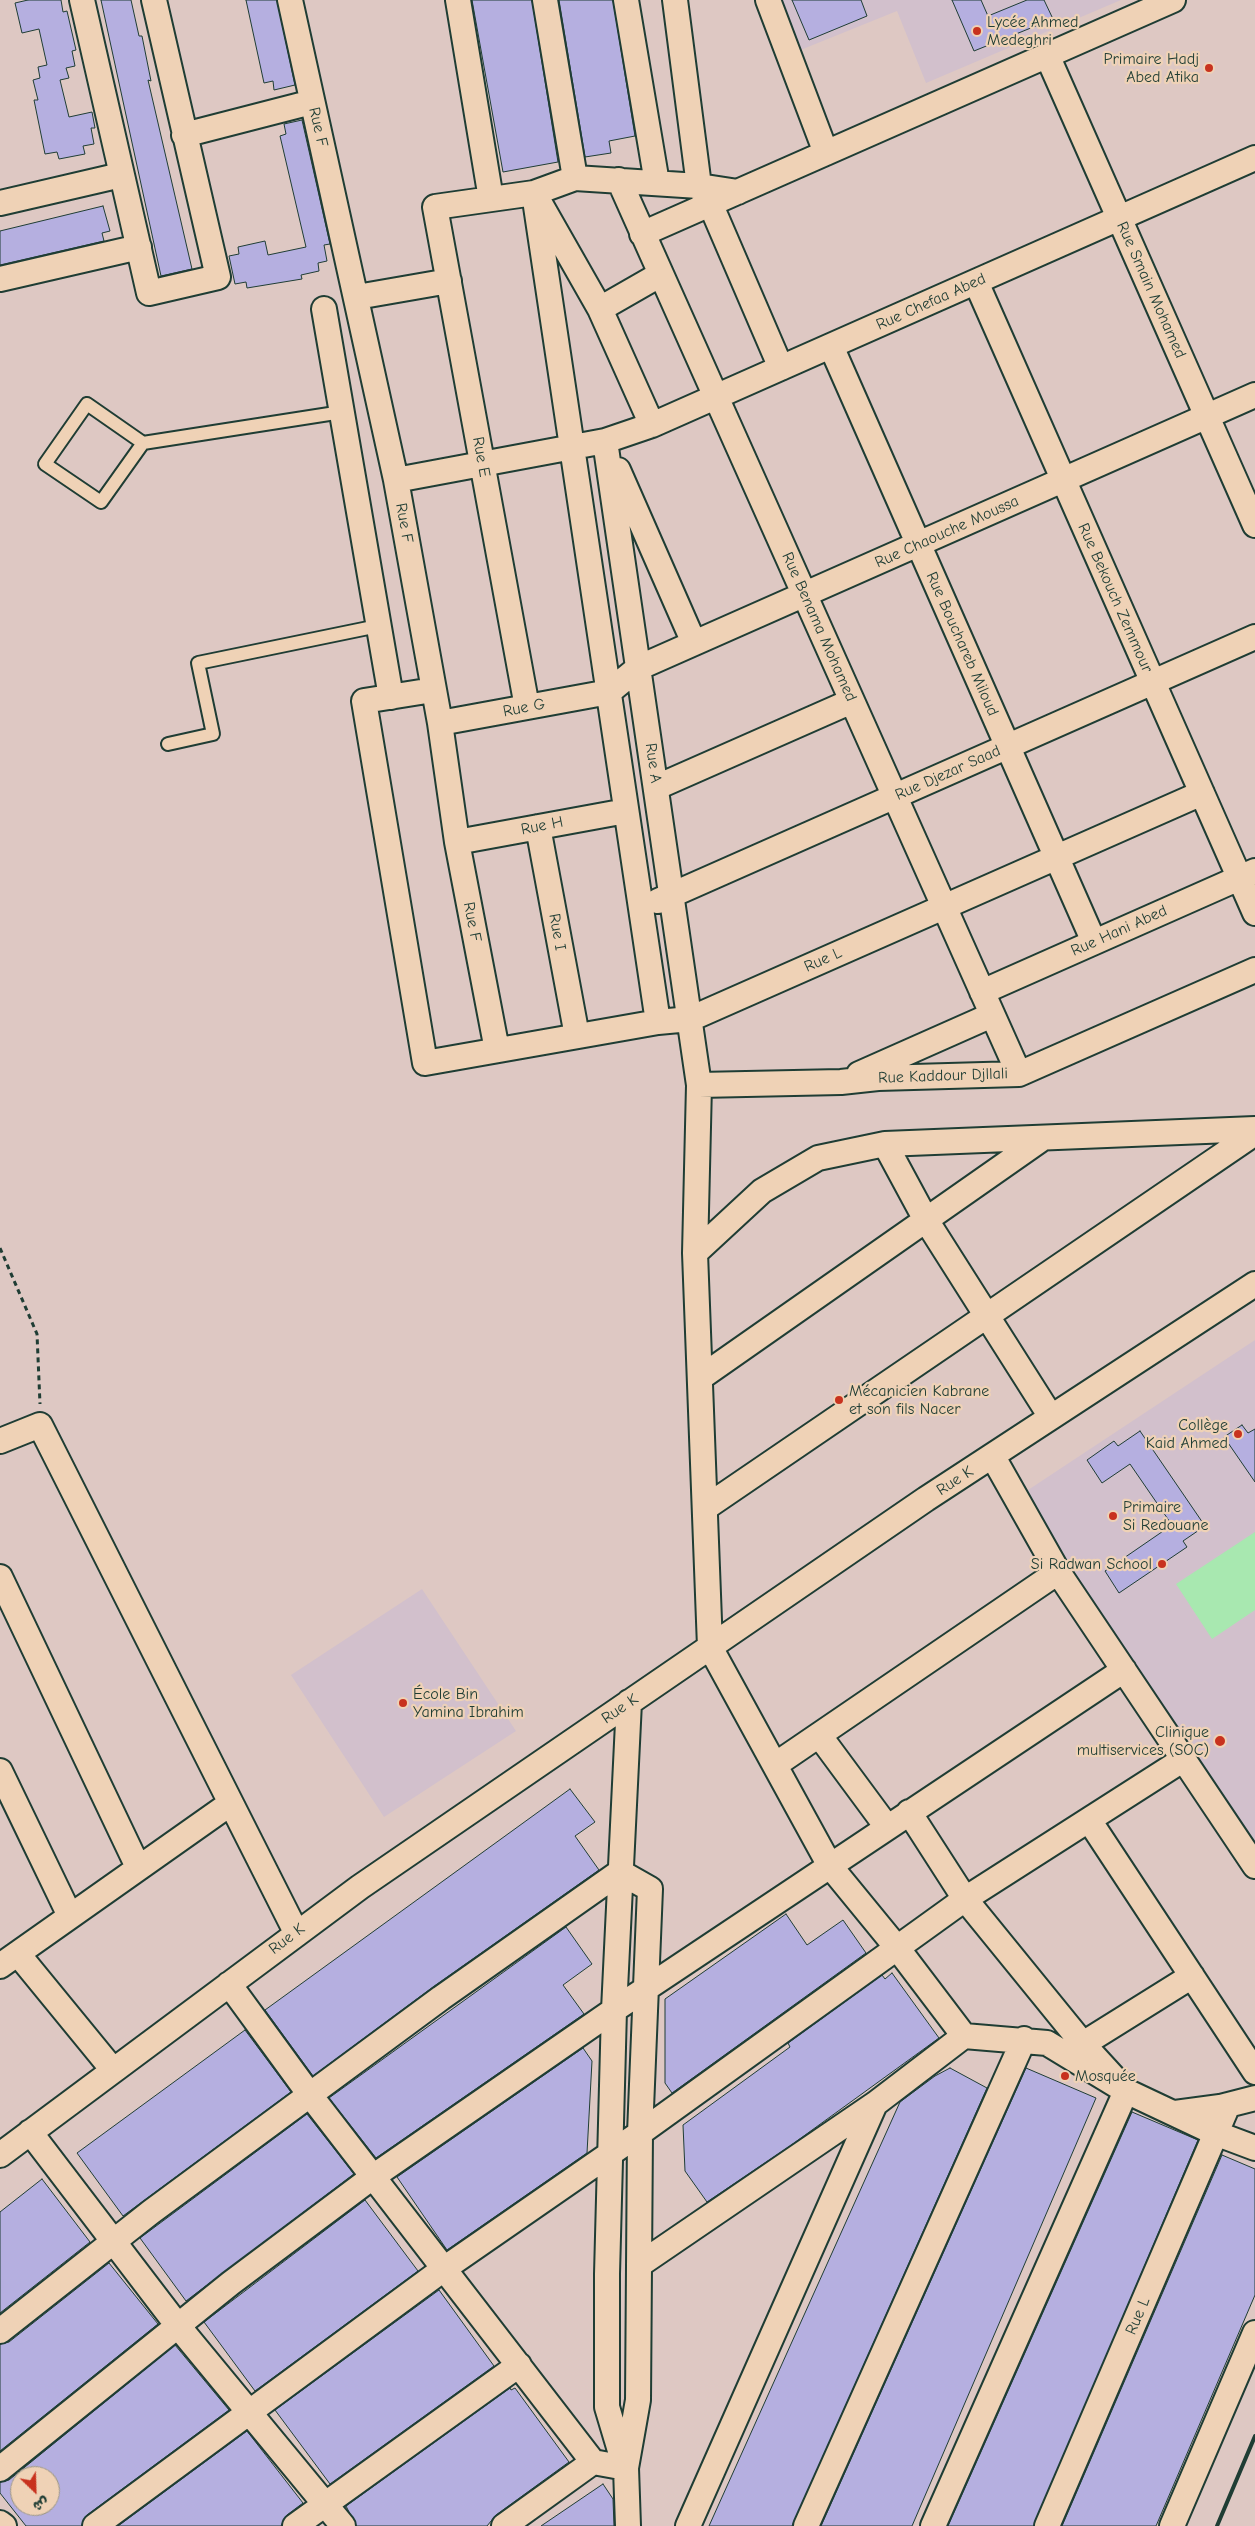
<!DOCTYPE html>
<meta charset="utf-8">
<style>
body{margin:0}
#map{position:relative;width:1255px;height:2526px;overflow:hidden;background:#dec8c3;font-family:"Comic Neue","Playpen Sans Arabic",sans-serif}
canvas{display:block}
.north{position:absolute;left:10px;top:2466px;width:50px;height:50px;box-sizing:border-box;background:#efd2b6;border:1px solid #9c9682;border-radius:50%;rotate:156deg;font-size:14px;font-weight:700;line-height:20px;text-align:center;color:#1f3d34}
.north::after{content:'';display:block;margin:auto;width:18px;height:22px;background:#c8321e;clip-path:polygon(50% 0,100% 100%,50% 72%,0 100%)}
</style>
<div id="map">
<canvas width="1255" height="2526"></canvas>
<div class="north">ش</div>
</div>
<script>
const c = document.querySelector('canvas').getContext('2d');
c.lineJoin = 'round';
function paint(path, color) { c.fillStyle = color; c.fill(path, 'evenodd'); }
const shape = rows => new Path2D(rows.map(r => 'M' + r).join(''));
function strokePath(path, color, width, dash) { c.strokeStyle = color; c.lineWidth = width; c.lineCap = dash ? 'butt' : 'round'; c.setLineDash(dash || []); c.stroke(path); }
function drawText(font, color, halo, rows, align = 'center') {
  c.font = font + ' "Comic Neue",sans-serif'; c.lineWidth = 4.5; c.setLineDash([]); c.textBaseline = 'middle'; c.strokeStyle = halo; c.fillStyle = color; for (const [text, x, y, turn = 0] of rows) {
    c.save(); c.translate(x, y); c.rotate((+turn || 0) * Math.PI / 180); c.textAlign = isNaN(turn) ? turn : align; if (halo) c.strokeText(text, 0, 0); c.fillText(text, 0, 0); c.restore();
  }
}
paint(shape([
 [778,0,1121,0,926,83,897,11,798,51],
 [1255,1340,1255,1845,1022,1494],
 [422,1589,516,1731,384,1817,291,1675]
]), '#d2c0cc');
paint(shape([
 [1255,1532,1255,1610,1212,1639,1176,1584]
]), '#a8e8b0');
const building = shape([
 [28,0,61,0,63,12,67,11,76,50,72,51,75,66,66,68,69,78,60,80,69,117,92,112,95,128,91,128,94,144,83,146,85,154,59,159,57,152,45,154,34,100,38,100,33,80,40,78,38,67,47,65,39,29,22,33,15,3,28,0],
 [101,0,131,0,139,36,142,36,151,81,148,80,192,269,161,276,101,0],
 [246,0,277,0,295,85,274,90,273,81,264,83,246,0],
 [472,0,532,0,558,162,503,172,472,0],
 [559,0,613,0,635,136,609,141,611,153,585,157,559,0],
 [792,0,861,0,867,16,809,40,792,0],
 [952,0,981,0,988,16,1027,0,1044,0,1053,19,974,51,952,0],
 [302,120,330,244,324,245,327,261,318,263,319,271,301,275,302,279,247,288,246,282,235,284,229,256,239,254,238,247,265,241,268,255,306,247,280,136,286,134,284,124,302,120],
 [103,206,110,231,102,233,104,241,0,265,0,231,103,206],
 [1242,1425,1248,1433,1255,1429,1255,1482,1224,1437,1242,1425],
 [1140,1431,1205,1526,1183,1541,1187,1547,1119,1593,1105,1571,1172,1525,1130,1464,1102,1483,1087,1460,1114,1441,1118,1446,1140,1431],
 [570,1789,595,1822,575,1836,599,1870,433,1987,313,2076,265,2010,570,1789],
 [786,1914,807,1945,843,1920,866,1953,672,2093,665,2083,665,1999,786,1914],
 [566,1927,592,1964,563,1985,584,2014,376,2158,329,2098,566,1927],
 [892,1973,939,2038,790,2146,707,2202,685,2171,683,2125,790,2047,788,2043,882,1975,885,1979,892,1973],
 [245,2030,291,2092,123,2216,77,2153,245,2030],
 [583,2048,592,2061,587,2153,447,2250,397,2177,583,2048],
 [950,2068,987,2088,792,2526,709,2526,900,2102,935,2076,950,2068],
 [1026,2068,1096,2098,912,2526,821,2526,1026,2068],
 [1132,2112,1198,2140,1034,2526,948,2526,1132,2112],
 [307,2114,354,2174,186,2301,140,2238,307,2114],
 [1222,2155,1255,2169,1255,2295,1156,2526,1062,2526,1222,2155],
 [42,2179,90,2242,0,2313,0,2212,42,2179],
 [365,2200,418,2271,255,2391,204,2322,365,2200],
 [109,2263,158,2324,0,2451,0,2344,9,2342,109,2263],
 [439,2290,494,2366,330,2484,275,2410,439,2290],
 [175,2345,229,2410,87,2515,82,2526,26,2526,0,2493,0,2482,9,2480,175,2345],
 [20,2476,50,2476,50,2506,20,2506,20,2476],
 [510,2388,511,2390,515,2388,569,2462,496,2515,487,2526,356,2526,346,2506,510,2388],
 [247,2431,303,2503,287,2515,281,2526,118,2526,247,2431],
 [603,2484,613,2499,614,2526,541,2526,603,2484]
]);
paint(building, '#b5afe0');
strokePath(building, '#1f3d34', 1);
const lane = shape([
 [143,443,87,404,45,464,101,502,143,443,342,412],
 [168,744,213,734,198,663,378,626]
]);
const street = shape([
 [82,0,149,293,218,277,154,0],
 [290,0,396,480,440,723,457,842,497,1050],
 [458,0,491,199],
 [545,0,575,178],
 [626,0,657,183],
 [675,0,699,186,710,203,781,368],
 [768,0,826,153],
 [1047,55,1255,525],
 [184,135,312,102],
 [619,180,1019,1074],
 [0,203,121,175],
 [642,234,1173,0],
 [0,279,139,247],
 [976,282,1255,913],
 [357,297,449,281],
 [324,309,391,697],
 [600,309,661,274],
 [831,346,1094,942],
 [605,441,699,1085,695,1253],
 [618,470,694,643],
 [396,480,605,441,652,425,1255,158],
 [433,690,364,701,425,1063,658,1022,690,1019,1202,793],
 [527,707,435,207,534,193,600,309,652,425],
 [440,723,609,692,638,668,1255,395],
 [657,787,852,701],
 [538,827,577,1036],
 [457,842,626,811],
 [658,901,1255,637],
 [982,992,1255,871],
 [658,1022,534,193,575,178,699,186,738,192],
 [859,1074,992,1015],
 [699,1085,841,1082,878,1078,1019,1074,1255,970],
 [1255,1129,885,1144,818,1158,762,1191,695,1253,710,1647,830,1866,898,1949,964,2036,1047,2043,1126,2091,1215,2133,1255,2148],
 [885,1144,926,1220,1051,1417],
 [700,1378,1043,1138],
 [0,1441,40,1425,296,1932],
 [993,1457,1058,1572,1255,1866],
 [705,1508,1255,1133],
 [0,1577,138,1867],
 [819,1735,887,1827],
 [775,1765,1058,1572],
 [0,1771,70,1916],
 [909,1812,965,1899,1083,2044,1126,2091,933,2526],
 [1089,1820,1255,2072],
 [18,1954,113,2070],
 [0,1966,231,1803],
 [229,1984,310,2095,593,2462,626,2468],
 [1083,2044,1192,1976],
 [1175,2113,1220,2107,1255,2098],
 [30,2132,178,2326,343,2526],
 [0,2155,360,1887,926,1499,1255,1284],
 [639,2265,875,2104,964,2036],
 [0,2331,151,2212,441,1998,620,1872,650,1889,640,2133,638,2400,626,2468,628,2526],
 [624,2464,607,2407,607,2274,614,2010,629,1702],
 [0,2469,231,2283,374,2176,614,2010,1124,1670],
 [0,2523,4,2526],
 [95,2526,445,2268,640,2133,965,1899,1184,1759],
 [295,2526,519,2365],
 [504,2526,593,2462],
 [688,2526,875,2104],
 [806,2526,1024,2039],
 [1047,2526,1228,2105],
 [1172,2526,1255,2333]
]);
strokePath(lane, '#1f3d34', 16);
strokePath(street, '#1f3d34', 28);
strokePath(shape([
 [0,1248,37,1334,40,1404]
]), '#1f3d34', 3, [5, 4]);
strokePath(lane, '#efd2b6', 12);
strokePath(street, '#efd2b6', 24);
strokePath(shape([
 [1217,2526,1255,2436]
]), '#1f3d34', 4);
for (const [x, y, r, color] of [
 [977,31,5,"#c8321e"],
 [1209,68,5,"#c8321e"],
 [839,1400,5,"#c8321e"],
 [1238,1434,5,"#c8321e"],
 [1113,1516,5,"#c8321e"],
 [1162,1564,5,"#c8321e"],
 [403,1703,5,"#c8321e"],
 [1220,1741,6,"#c8321e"],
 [1065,2076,5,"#c8321e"]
]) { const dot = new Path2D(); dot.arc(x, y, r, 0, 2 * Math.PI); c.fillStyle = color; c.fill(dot); strokePath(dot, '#efd2b6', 2); }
drawText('16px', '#1f3d34', '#efd2b6', [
 ["Lycée Ahmed",987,22],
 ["Medeghri",987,40],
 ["Primaire Hadj",1199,59,"right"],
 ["Abed Atika",1199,77,"right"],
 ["Mécanicien Kabrane",849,1391],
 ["et son fils Nacer",849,1409],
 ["Collège",1228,1425,"right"],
 ["Kaid Ahmed",1228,1443,"right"],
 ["Primaire",1123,1507],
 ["Si Redouane",1123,1525],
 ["Si Radwan School",1152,1564,"right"],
 ["École Bin",413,1694],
 ["Yamina Ibrahim",413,1712],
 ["Clinique",1209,1732,"right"],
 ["multiservices (SOC)",1209,1750,"right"],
 ["Mosquée",1075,2076]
], 'left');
drawText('16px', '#1f3d34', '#efd2b6', [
 ["Rue F",318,127,77],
 ["Rue Smain Mohamed",1151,290,66],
 ["Rue Chefaa Abed",931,302,-24],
 ["Rue E",481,457,80],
 ["Rue F",404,523,80],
 ["Rue Chaouche Moussa",947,532,-24],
 ["Rue Bekouch Zemmour",1115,598,66],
 ["Rue Benama Mohamed",819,627,66],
 ["Rue Bouchareb Miloud",962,644,66],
 ["Rue G",524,708,-11],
 ["Rue A",653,763,82],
 ["Rue Djezar Saad",948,773,-24],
 ["Rue H",542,826,-11],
 ["Rue F",472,922,79],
 ["Rue Hani Abed",1119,931,-24],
 ["Rue I",557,932,80],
 ["Rue L",823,960,-24],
 ["Rue Kaddour Djllali",943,1076,-2],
 ["Rue K",955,1481,-33],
 ["Rue K",620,1709,-34],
 ["Rue K",287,1939,-37],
 ["Rue L",1138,2316,-67]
]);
</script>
